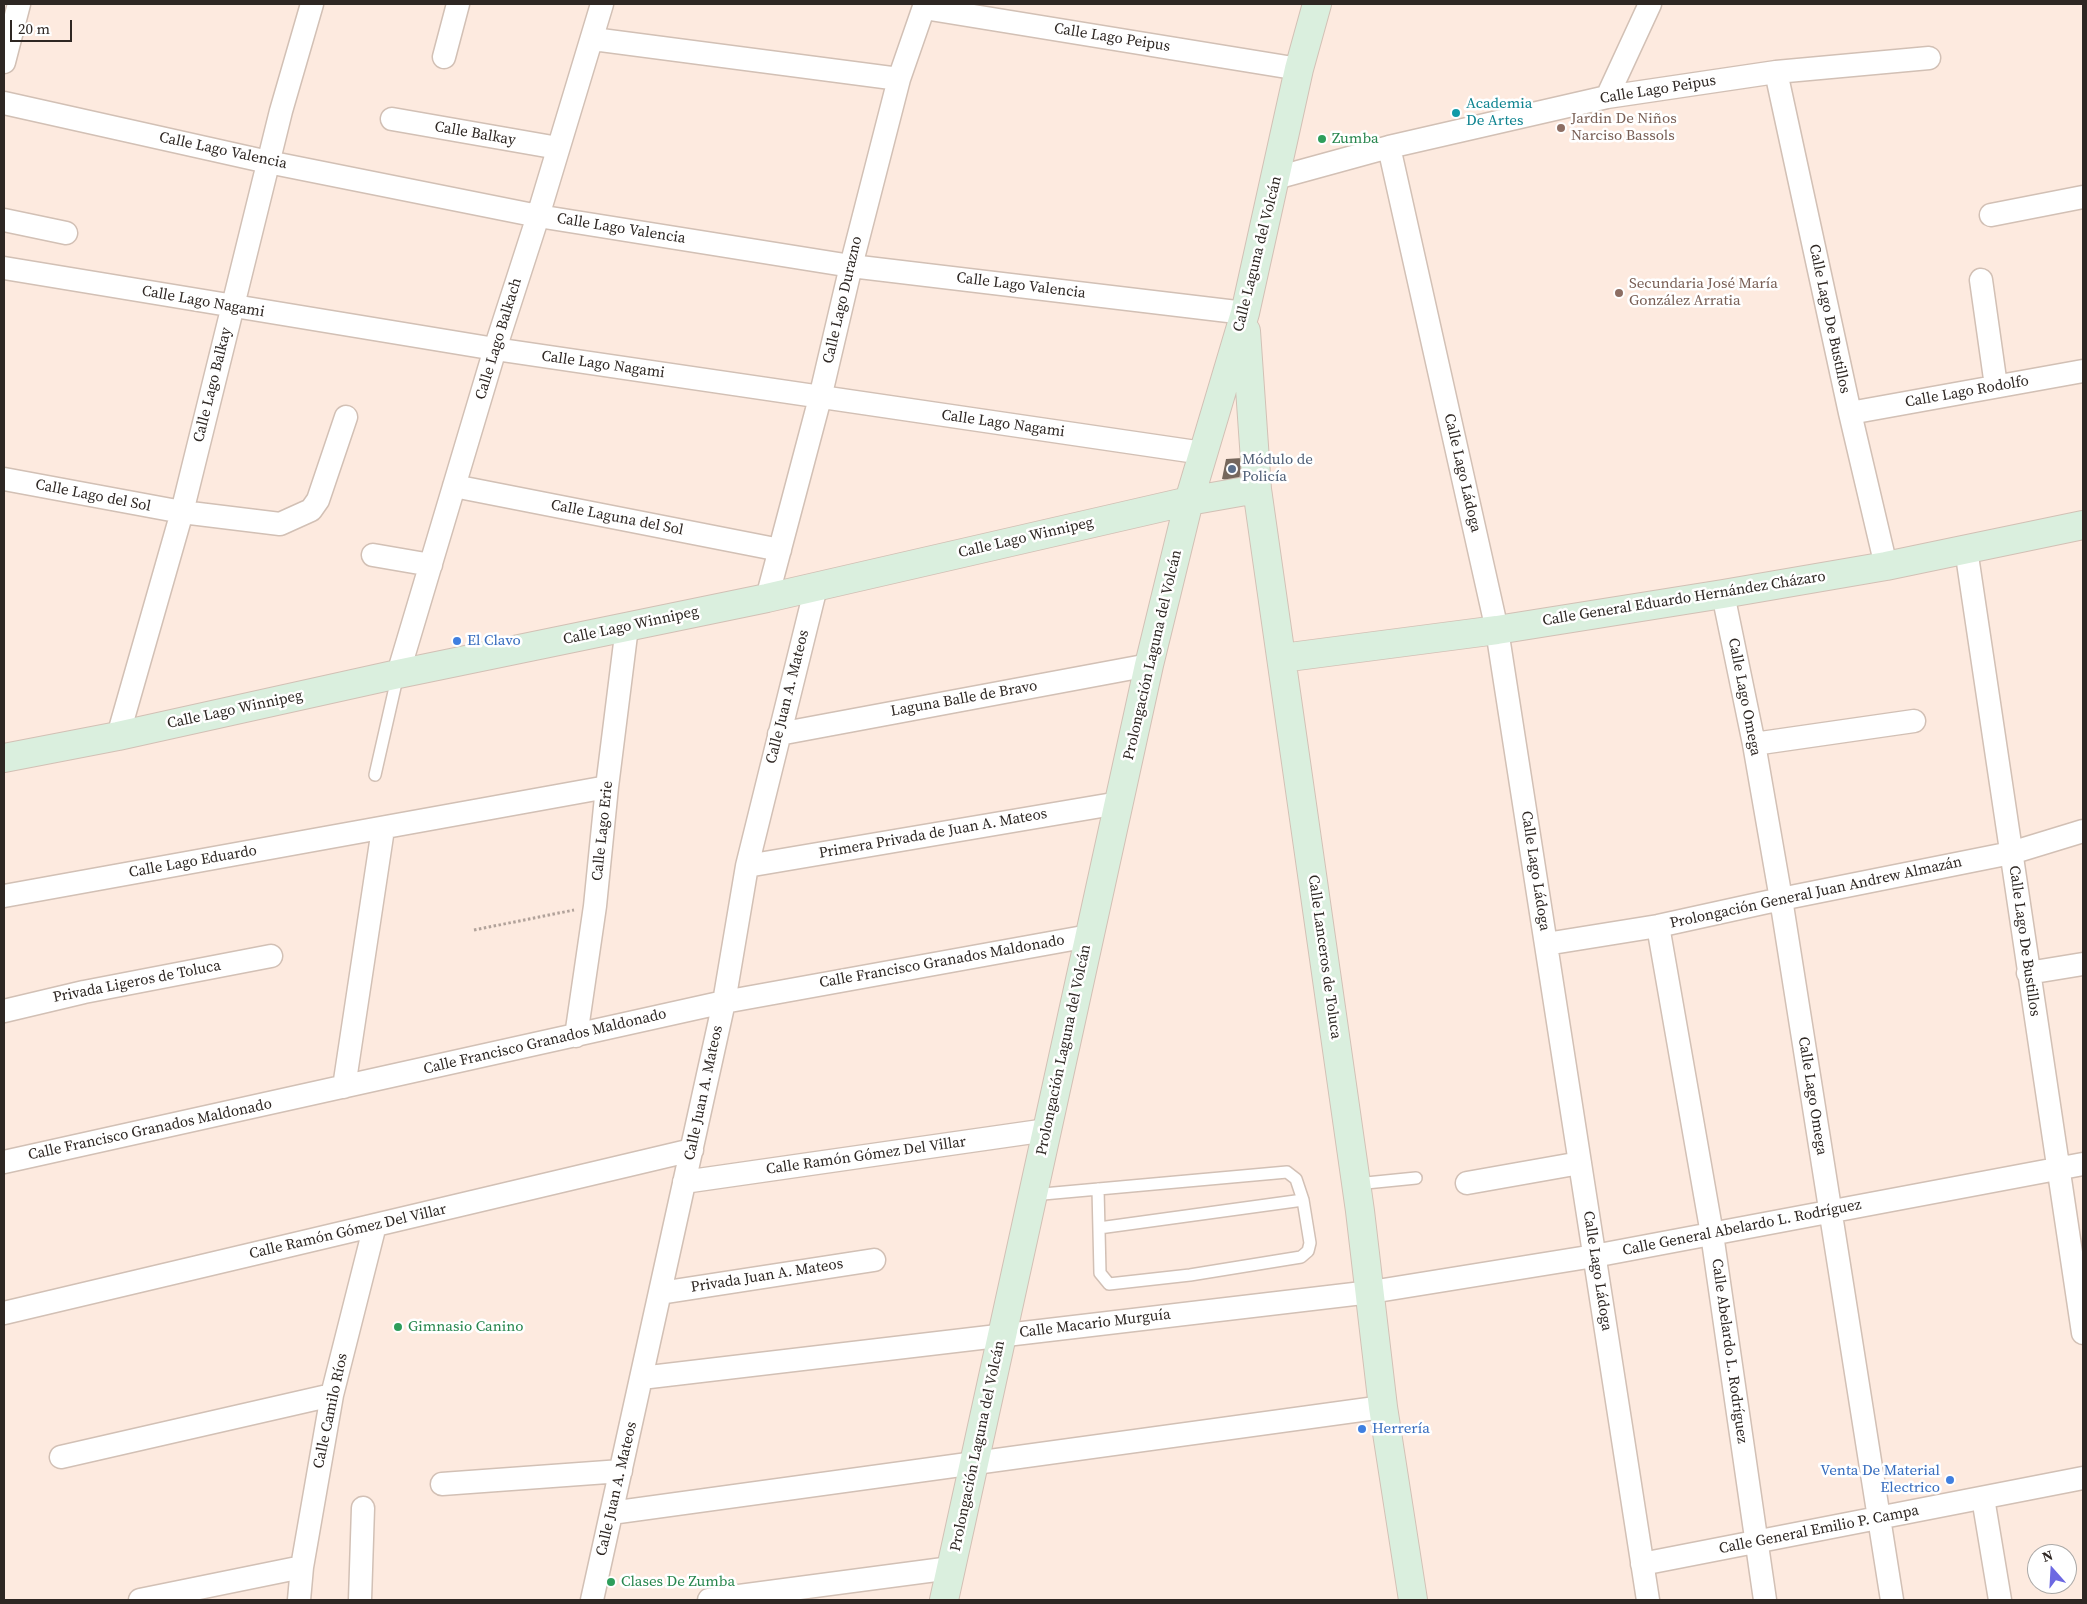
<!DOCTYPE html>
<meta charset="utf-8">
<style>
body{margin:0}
#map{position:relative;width:2087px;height:1604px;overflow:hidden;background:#fdeadf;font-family:"Source Serif 4",serif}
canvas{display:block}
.frame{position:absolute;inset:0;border:5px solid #2e2723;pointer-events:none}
.north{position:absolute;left:2027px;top:1544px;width:50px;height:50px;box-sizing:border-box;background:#fff;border:1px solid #aba9a7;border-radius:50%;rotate:341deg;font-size:14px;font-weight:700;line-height:20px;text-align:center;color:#2e2723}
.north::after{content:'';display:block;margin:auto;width:18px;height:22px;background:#6c68e2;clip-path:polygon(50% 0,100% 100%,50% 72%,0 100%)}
.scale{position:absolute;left:10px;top:20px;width:62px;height:22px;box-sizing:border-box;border:2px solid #2e2723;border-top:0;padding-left:6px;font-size:15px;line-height:18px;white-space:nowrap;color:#2e2723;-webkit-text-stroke:4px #fff;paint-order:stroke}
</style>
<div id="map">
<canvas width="2087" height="1604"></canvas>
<div class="frame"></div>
<div class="north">N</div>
<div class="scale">20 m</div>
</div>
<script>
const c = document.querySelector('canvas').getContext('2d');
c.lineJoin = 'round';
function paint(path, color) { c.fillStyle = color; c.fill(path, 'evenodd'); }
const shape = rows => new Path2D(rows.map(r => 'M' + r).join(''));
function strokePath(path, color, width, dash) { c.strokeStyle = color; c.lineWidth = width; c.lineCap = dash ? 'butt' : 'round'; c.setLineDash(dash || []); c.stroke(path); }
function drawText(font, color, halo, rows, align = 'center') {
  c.font = font + ' "Source Serif 4",serif'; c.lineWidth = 5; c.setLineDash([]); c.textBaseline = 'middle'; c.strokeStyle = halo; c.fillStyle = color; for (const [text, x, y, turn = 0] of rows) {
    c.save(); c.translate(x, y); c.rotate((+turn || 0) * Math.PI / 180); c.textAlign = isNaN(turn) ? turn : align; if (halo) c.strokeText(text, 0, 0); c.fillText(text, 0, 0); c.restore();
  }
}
paint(shape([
 [1241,459,1246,464,1243,485,1227,483,1223,479]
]), '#0003');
paint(shape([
 [1242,458,1239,481,1222,479,1226,459]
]), '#76675c');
const lane = shape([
 [375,775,398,674],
 [1356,1184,1416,1178],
 [1032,1195,1287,1172,1296,1179,1303,1200,1310,1243,1308,1251,1301,1257,1190,1275,1109,1284,1100,1273,1098,1189],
 [1099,1228,1303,1200]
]);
const street = shape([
 [924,8,1299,69],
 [593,39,899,79],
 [444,57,458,4],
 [4,62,19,4],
 [1776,72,1850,413,1886,566],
 [1607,97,1650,4],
 [4,103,268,162,538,216,851,266,1245,313],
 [392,119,558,148],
 [1389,147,1497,630,1648,1600],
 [1276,178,1389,147,1607,97,1776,72,1929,58],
 [1991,215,2083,197],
 [4,220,66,233],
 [4,268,495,349,1203,453],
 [1981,280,1996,386],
 [1850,413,2083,371],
 [4,479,182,512,280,524,311,510,318,500,346,417],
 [454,486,780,550],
 [1966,549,2083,1333],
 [373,555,431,565],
 [1723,594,1754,744,1781,899,1892,1600],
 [767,598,820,398,851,266,899,79,925,4],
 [398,674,495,349,538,216,602,4],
 [779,734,1149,665],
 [118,736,182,512,281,111,312,4],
 [1754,744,1914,721],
 [747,866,1119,803],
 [4,896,607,787],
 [1658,926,1712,1234,1765,1600],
 [1546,944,1658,926,1781,899,2011,853,2083,831],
 [2028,973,2083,964],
 [4,1011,84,992,271,956],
 [576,1036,595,906,607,787,627,627],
 [344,1087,383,829],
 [4,1162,724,1002,1089,936],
 [684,1182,1047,1130],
 [1467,1183,1580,1163],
 [660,1293,874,1260],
 [4,1313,692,1150],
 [641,1378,1371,1292,1594,1256,2083,1164],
 [61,1457,332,1395],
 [442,1484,621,1471],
 [1983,1498,2000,1600],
 [611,1513,1383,1407],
 [1642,1564,2083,1478],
 [140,1600,302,1567],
 [299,1600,302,1567,332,1395,375,1225],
 [360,1600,363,1508],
 [592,1600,724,1002,747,866,816,587],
 [709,1600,951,1568]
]);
const secondary = shape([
 [1246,331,1257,489,1360,1211,1383,1407,1413,1600],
 [1282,658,1497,630,1723,594,1886,566,2083,525],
 [4,758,118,736,398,674,767,598,1189,501,1257,489],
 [944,1600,1149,665,1189,501,1245,313,1299,69,1317,4]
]);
strokePath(lane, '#d2c0b5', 14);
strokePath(street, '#d2c0b5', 25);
strokePath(secondary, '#d2c0b5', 30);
strokePath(shape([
 [474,930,574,910]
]), '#b1a29a', 3, [2.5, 2.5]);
strokePath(lane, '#fff', 11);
strokePath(street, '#fff', 22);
strokePath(secondary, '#daefde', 28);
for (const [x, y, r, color] of [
 [1456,113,5,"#0f9aa8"],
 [1561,128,5,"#8d6e63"],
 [1322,139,5,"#2e9e5b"],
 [1619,293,5,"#8d6e63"],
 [1232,469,5,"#5c6f8a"],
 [457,641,5,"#3f7fe0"],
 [398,1327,5,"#2e9e5b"],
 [1362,1429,5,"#3f7fe0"],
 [1950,1480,5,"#3f7fe0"],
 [611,1582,5,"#2e9e5b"]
]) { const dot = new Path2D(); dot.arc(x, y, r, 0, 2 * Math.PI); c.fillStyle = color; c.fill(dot); strokePath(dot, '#fff', 2); }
drawText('15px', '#2e2723', '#fff', [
 ["Calle Lago Peipus",1112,38,9],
 ["Calle Lago Peipus",1658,90,-9],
 ["Calle Balkay",475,134,10],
 ["Calle Lago Valencia",223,151,12],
 ["Calle Lago Valencia",621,229,9],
 ["Calle Laguna del Volcán",1258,254,-76],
 ["Calle Lago Valencia",1021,286,7],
 ["Calle Lago Durazno",843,300,-77],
 ["Calle Lago Nagami",203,302,10],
 ["Calle Lago De Bustillos",1829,319,78],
 ["Calle Lago Balkach",499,339,-73],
 ["Calle Lago Nagami",603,365,8],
 ["Calle Lago Balkay",213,385,-76],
 ["Calle Lago Rodolfo",1967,392,-10],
 ["Calle Lago Nagami",1003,424,8],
 ["Calle Lago Ládoga",1462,473,77],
 ["Calle Lago del Sol",93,496,11],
 ["Calle Laguna del Sol",617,518,11],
 ["Calle Lago Winnipeg",1026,538,-13],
 ["Calle General Eduardo Hernández Cházaro",1684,599,-9],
 ["Calle Lago Winnipeg",631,626,-12],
 ["Prolongación Laguna del Volcán",1153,655,-77],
 ["Calle Juan A. Mateos",788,697,-76],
 ["Calle Lago Omega",1744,697,79],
 ["Laguna Balle de Bravo",964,699,-10],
 ["Calle Lago Winnipeg",235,710,-12],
 ["Calle Lago Erie",603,831,-84],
 ["Primera Privada de Juan A. Mateos",933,834,-10],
 ["Calle Lago Eduardo",193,862,-10],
 ["Calle Lago Ládoga",1535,871,81],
 ["Prolongación General Juan Andrew Almazán",1816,893,-12],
 ["Calle Lago De Bustillos",2024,941,82],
 ["Calle Lanceros de Toluca",1324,957,82],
 ["Calle Francisco Granados Maldonado",942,962,-10],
 ["Privada Ligeros de Toluca",137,982,-11],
 ["Calle Francisco Granados Maldonado",545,1042,-13],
 ["Prolongación Laguna del Volcán",1064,1050,-78],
 ["Calle Juan A. Mateos",704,1093,-78],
 ["Calle Lago Omega",1812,1096,81],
 ["Calle Francisco Granados Maldonado",150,1130,-12],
 ["Calle Ramón Gómez Del Villar",866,1156,-8],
 ["Calle General Abelardo L. Rodríguez",1742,1228,-11],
 ["Calle Ramón Gómez Del Villar",348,1232,-13],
 ["Calle Lago Ládoga",1597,1271,81],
 ["Privada Juan A. Mateos",767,1276,-9],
 ["Calle Macario Murguía",1095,1324,-7],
 ["Calle Abelardo L. Rodríguez",1729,1351,82],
 ["Calle Camilo Ríos",331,1411,-78],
 ["Prolongación Laguna del Volcán",978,1446,-78],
 ["Calle Juan A. Mateos",617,1489,-77],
 ["Calle General Emilio P. Campa",1819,1530,-11]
]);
drawText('15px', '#0d838f', '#fff', [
 ["Academia",1466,104],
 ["De Artes",1466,121]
], 'left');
drawText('15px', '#785e54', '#fff', [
 ["Jardin De Niños",1571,119],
 ["Narciso Bassols",1571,136],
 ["Secundaria José María",1629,284],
 ["González Arratia",1629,301]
], 'left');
drawText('15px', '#27864d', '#fff', [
 ["Zumba",1332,139],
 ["Gimnasio Canino",408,1327],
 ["Clases De Zumba",621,1582]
], 'left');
drawText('15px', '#4e5e75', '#fff', [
 ["Módulo de",1242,460],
 ["Policía",1242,477]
], 'left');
drawText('15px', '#366cbe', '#fff', [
 ["El Clavo",467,641],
 ["Herrería",1372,1429],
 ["Venta De Material",1940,1471,"right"],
 ["Electrico",1940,1488,"right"]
], 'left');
</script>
